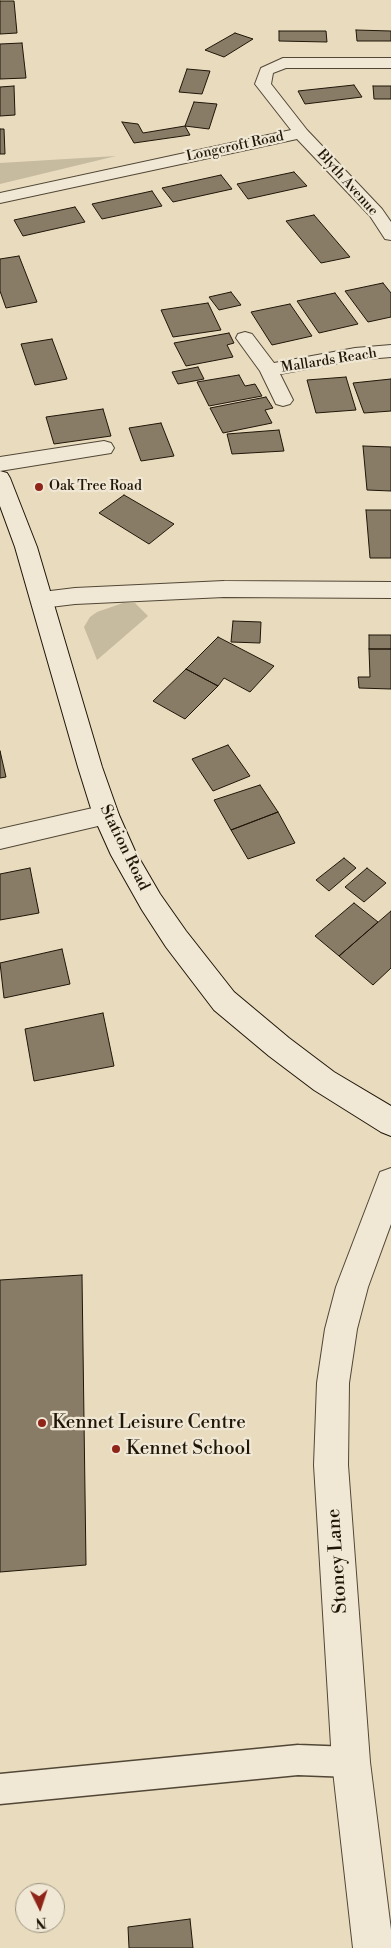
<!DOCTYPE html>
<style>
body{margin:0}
#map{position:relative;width:391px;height:1948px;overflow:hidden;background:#e8dbbe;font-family:"Libre Bodoni",serif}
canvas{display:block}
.north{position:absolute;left:15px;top:1883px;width:50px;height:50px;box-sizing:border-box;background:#f0e8d5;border:1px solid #9d9483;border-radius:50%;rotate:176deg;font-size:14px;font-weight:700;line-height:20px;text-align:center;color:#201608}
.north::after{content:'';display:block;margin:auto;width:18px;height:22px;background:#8f2418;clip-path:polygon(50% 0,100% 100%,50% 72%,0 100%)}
</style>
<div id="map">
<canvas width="391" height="1948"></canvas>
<div class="north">N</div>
</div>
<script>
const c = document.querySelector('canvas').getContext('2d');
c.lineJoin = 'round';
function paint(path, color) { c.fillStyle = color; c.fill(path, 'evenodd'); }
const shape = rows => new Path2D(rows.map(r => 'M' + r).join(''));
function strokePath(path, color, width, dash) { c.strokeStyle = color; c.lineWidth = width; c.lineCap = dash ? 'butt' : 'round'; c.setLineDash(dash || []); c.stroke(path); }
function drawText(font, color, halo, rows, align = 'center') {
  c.font = font + ' "Libre Bodoni",serif'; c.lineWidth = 4.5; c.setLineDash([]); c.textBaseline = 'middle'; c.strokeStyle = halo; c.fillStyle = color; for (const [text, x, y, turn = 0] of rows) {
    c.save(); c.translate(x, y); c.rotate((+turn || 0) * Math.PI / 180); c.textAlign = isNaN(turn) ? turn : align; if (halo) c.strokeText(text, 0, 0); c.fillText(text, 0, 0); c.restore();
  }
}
paint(shape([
 [116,156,0,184,0,163],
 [123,603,135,603,148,616,97,660,84,627,90,617,97,612]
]), '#c6ba9f');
const building = shape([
 [0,1,14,1,17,33,0,34,0,1],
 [356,30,391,31,391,41,357,41,356,30],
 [279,31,326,31,327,42,279,41,279,31],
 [235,33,253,39,224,57,205,50,235,33],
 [22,43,26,78,0,79,0,44,22,43],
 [187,69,210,71,202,94,179,92,187,69],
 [354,85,362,97,305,104,298,91,354,85],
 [14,86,15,115,0,116,0,87,14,86],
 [373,86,391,86,391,99,374,99,373,86],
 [194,102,217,104,209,129,185,126,194,102],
 [122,122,138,124,143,133,185,126,190,135,134,143,122,122],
 [0,129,4,129,5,154,0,154,0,129],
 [294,172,307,186,248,199,237,184,294,172],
 [221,175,232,189,173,202,162,188,221,175],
 [152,191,162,206,102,219,92,204,152,191],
 [75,207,85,222,23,236,14,220,75,207],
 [314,215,350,257,321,263,286,221,314,215],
 [19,256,37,302,6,308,0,291,0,259,19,256],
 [383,283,391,293,391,317,368,322,345,291,383,283],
 [231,292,241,305,219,310,209,297,231,292],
 [335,293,358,324,319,333,297,301,335,293],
 [208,303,221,330,173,337,161,310,208,303],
 [290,304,312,336,272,345,251,312,290,304],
 [229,333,234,343,227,345,233,357,186,366,174,343,229,333],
 [52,339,67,379,35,385,21,344,52,339],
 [198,367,204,379,178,384,172,372,198,367],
 [239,375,245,386,255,384,262,396,209,406,197,382,239,375],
 [346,377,356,410,316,413,307,380,346,377],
 [391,379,391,411,364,413,353,383,391,379],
 [266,397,273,408,265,410,272,423,223,433,210,408,266,397],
 [103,409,111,436,54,444,46,417,103,409],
 [161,423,174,456,141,461,129,428,161,423],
 [279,430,284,451,232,454,227,434,279,430],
 [363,446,391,447,391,491,367,490,363,446],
 [124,495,174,524,149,544,99,513,124,495],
 [366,510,391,510,391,558,370,558,366,510],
 [233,621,261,622,260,643,231,642,233,621],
 [369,635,391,635,391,649,369,649,369,635],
 [218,637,274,666,250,692,224,678,218,686,186,669,218,637],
 [369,649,391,649,391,689,359,688,358,677,370,677,369,649],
 [186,669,218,686,185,719,153,701,186,669],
 [228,745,250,776,213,791,192,759,228,745],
 [0,751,6,777,0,778,0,751],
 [260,785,278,812,231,830,214,800,260,785],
 [278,812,295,843,248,859,231,830,278,812],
 [344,858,356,868,329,891,316,880,344,858],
 [30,868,39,913,0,920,0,874,30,868],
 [367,868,386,883,364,902,345,887,367,868],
 [354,903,378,922,339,956,315,936,354,903],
 [391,911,391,968,373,985,339,956,391,911],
 [62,949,70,984,4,998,0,963,62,949],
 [103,1013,114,1066,34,1081,25,1029,103,1013],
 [82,1275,86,1565,0,1572,0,1280,82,1275],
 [190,1919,193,1948,129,1948,128,1927,190,1919]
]);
paint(building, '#887c67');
strokePath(building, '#201608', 1);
const lane = shape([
 [298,1745,351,1747,361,1752,366,1762,361,1772,351,1777,298,1775,0,1804,0,1774,298,1745]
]);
const street = shape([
 [283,58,391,58,391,68,286,68,273,73,271,84,307,130,382,209,391,222,391,240,385,239,370,216,297,139,0,203,0,193,291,130,255,84,261,68,283,58],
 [245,332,252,334,274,363,355,348,391,345,391,357,355,360,280,374,293,400,290,404,283,406,276,404,260,371,236,338,238,334,245,332],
 [104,441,111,443,114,448,111,453,0,471,0,457,104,441],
 [224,581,391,582,391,598,224,597,75,604,42,608,34,606,31,600,34,594,42,592,75,588,224,581],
 [106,805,115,808,119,815,115,822,0,849,0,829,106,805],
 [391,1168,391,1224,368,1287,357,1329,349,1383,348,1465,370,1762,391,1930,391,1948,353,1948,332,1762,314,1465,317,1383,325,1329,336,1287,380,1172,391,1168]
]);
const secondary = shape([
 [0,471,7,473,10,478,37,547,102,767,119,815,135,851,160,894,186,931,234,992,289,1038,334,1072,391,1106,391,1136,381,1132,314,1090,269,1056,214,1010,166,947,142,910,111,855,93,815,78,767,15,547,0,506,0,471]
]);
strokePath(lane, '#524736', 3);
strokePath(street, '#524736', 2);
strokePath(secondary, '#201608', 2);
paint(lane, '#f0e8d5');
paint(street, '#f0e8d5');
paint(secondary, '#f0e8d5');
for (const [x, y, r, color] of [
 [39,487,5,"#8f2418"],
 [42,1423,5,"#8f2418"],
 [116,1449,5,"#8f2418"]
]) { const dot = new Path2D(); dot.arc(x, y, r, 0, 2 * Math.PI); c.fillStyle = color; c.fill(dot); strokePath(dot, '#f0e8d5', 2); }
drawText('14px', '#201608', '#f0e8d5', [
 ["Longcroft Road",235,147,-12],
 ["Blyth Avenue",347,183,48],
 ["Mallards Reach",329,361,-9]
]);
drawText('14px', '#201608', '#f0e8d5', [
 ["Oak Tree Road",49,487]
], 'left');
drawText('16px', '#201608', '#f0e8d5', [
 ["Station Road",124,848,64]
]);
drawText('19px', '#201608', '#f0e8d5', [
 ["Kennet Leisure Centre",52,1423],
 ["Kennet School",126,1449]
], 'left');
drawText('19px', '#201608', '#f0e8d5', [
 ["Stoney Lane",338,1561,-94]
]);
</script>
